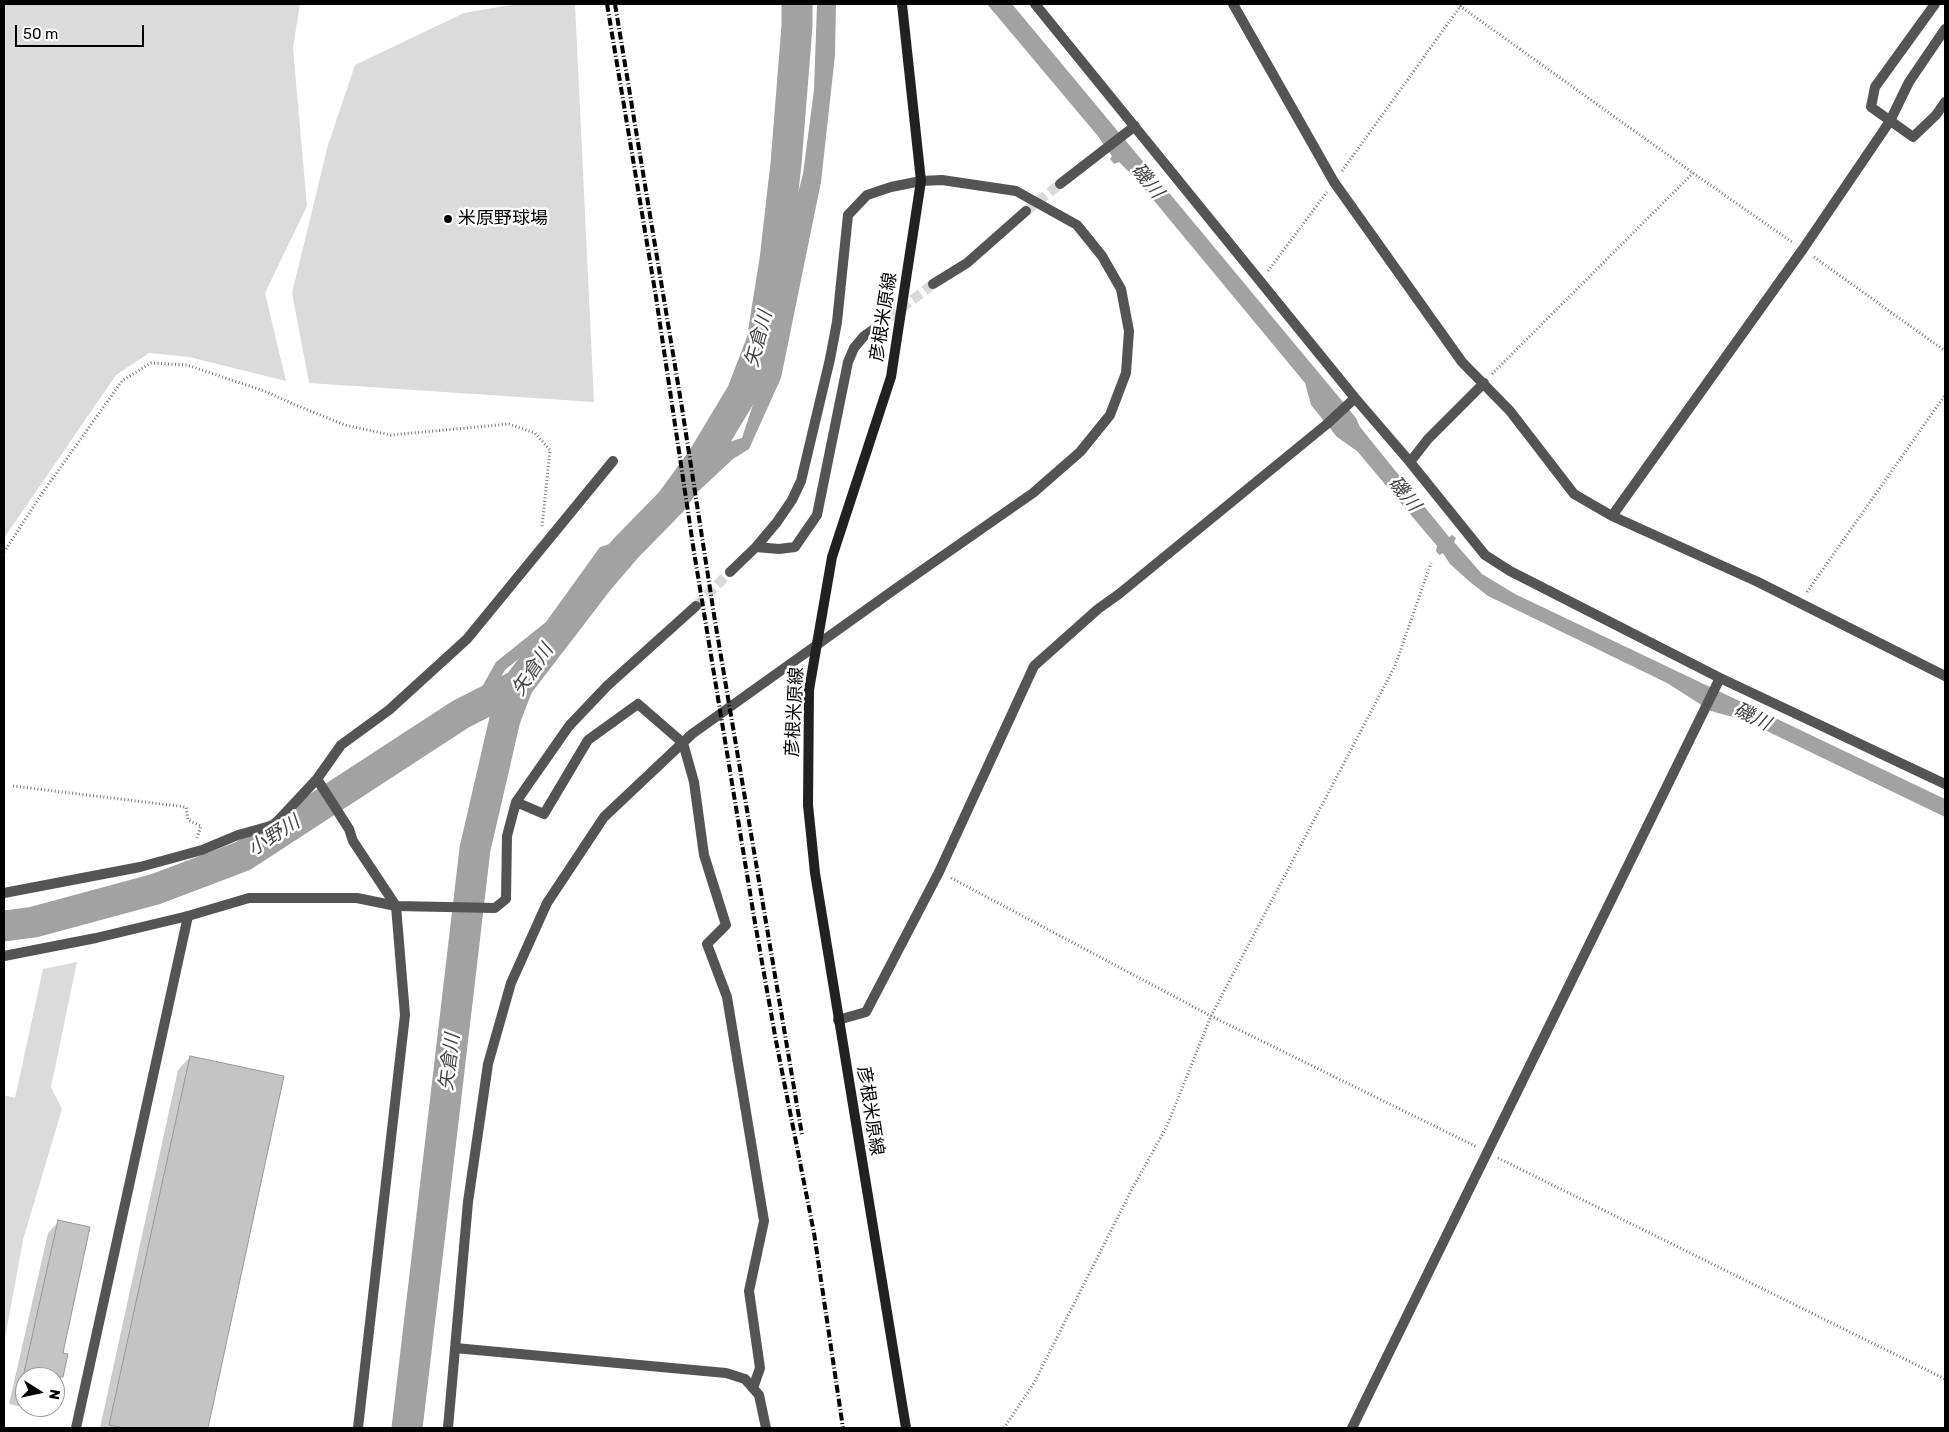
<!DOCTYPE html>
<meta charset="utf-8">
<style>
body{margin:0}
#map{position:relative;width:1949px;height:1432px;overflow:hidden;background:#fff;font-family:Rubik,sans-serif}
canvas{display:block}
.frame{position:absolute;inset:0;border:5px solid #000;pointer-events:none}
.north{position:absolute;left:15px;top:1367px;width:50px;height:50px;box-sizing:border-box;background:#fff;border:1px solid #999;border-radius:50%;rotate:100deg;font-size:14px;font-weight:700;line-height:20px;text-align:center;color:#000}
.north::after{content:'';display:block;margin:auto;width:18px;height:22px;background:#000;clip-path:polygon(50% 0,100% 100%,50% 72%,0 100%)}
.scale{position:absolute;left:15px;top:25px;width:129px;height:22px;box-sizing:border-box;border:2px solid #000;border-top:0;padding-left:6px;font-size:15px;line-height:18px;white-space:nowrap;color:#000;-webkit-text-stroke:4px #fff;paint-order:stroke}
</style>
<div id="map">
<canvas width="1949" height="1432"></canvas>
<div class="frame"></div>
<div class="north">N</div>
<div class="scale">50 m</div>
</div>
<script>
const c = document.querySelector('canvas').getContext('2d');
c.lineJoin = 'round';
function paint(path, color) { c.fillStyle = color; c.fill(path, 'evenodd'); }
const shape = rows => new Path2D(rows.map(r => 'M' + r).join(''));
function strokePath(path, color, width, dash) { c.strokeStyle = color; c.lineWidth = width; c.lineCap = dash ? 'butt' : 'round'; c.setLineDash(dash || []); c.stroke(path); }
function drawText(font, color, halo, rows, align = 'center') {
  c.font = font + ' Rubik,"Noto Sans JP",sans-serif'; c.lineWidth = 5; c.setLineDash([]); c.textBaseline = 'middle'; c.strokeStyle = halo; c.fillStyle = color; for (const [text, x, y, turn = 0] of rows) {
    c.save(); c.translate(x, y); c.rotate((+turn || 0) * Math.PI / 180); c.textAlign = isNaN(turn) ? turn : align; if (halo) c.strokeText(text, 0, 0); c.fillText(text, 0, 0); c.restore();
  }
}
paint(shape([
 [4,4,300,4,293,48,307,206,265,293,286,381,189,357,149,353,116,375,4,538],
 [516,4,575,4,594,402,309,383,292,293,328,145,355,65,464,13],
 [77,962,51,1087,62,1109,23,1240,4,1344,4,1095,15,1098,43,969]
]), '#dbdbdb');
paint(shape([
 [817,4,836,4,835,55,821,182,781,378,749,449,733,459,629,556,605,567,555,632,528,651,505,670,479,716,465,717,496,662,546,622,600,547,619,541,636,521,656,513,719,445,742,438,763,374,787,273,787,235,803,174,814,90],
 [987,4,1012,4,1343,402,1356,418,1360,427,1449,537,1452,535,1456,538,1454,542,1482,574,1515,594,1945,799,1945,817,1744,720,1711,711,1667,683,1488,596,1470,582,1450,564,1443,553,1439,555,1436,551,1437,546,1357,451,1337,437,1311,405,1305,383,1136,179,1119,162,1114,164,1110,159,1112,156,1097,135]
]), '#a2a2a2');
paint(shape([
 [190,1057,283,1077,206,1428,100,1428,178,1070],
 [58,1222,61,1354,66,1355,56,1401,55,1402,55,1377,25,1377,25,1407,50,1407,45,1412,9,1404,48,1233]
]), '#0003');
strokePath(shape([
 [4,926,34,922,156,889,243,856,461,714,518,685],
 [407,1428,475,849,505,719,518,685,597,582,626,548,671,502,703,458,742,393,762,341,775,260,786,164,797,26,797,4]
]), '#a2a2a2', 31);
const building = shape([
 [190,1056,284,1076,208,1428,124,1428,109,1425,190,1056],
 [58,1220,90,1227,63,1353,68,1354,63,1377,23,1377,58,1220]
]);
paint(building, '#c4c4c4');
strokePath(building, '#989898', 1);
strokePath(shape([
 [1026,211,1060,184],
 [877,327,933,284],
 [696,606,730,572]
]), '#d9d9d9', 10, [10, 5]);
strokePath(shape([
 [1457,4,1693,173,1792,242],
 [1342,171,1462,4],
 [1814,257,1945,351],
 [1268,271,1327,192],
 [1492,374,1693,173],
 [4,552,43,492,122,381,151,363,187,365,267,392,293,404,345,425,391,435,509,424,535,433,550,450,542,526],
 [1807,592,1945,395],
 [13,786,186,807,188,820,201,826,197,838],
 [951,878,1211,1016,1477,1147],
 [1498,1158,1945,1379],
 [1004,1428,1034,1383,1132,1189,1166,1128,1211,1016,1395,666,1431,563]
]), '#767676', 3, [1, 2.5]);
strokePath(shape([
 [76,1428,188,916]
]), '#545454', 10);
strokePath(shape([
 [1035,4,1355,398,1410,462,1485,555,1510,571,1720,678,1945,784],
 [1233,4,1334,182,1462,362,1510,411,1574,494,1612,516,1758,582,1945,676],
 [1935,4,1875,87,1871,107,1913,137,1936,115,1945,102],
 [1060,184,1135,126],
 [933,284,967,263,1026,211],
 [1410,462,1428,439,1484,383],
 [1612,516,1803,249,1890,121,1909,82,1945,29],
 [756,547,779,549,795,547,817,515,848,362,854,348,864,336,877,327],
 [730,572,756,547,777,522,792,500,801,481,830,359,837,322,848,215,867,195,891,187,921,181],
 [317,779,349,829,353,841,396,906,495,908,506,899,507,836,516,802,569,726,607,686,696,606],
 [516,802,544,814,588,740,638,704,683,743,694,782,704,855,726,925,707,944,727,997,764,1221,749,1291,760,1368,753,1388],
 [4,893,140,867,202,850,238,835,274,825,317,779,341,745,389,710,467,639,613,461],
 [838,1020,866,1012,939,872,1034,666,1098,609,1119,594,1327,424,1355,398],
 [1352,1428,1720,678]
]), '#545454', 10);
strokePath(shape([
 [4,956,96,938,188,916,249,898,357,898,396,906,405,1015,358,1428],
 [455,1348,726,1373,745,1379,759,1395,766,1428],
 [448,1428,468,1202,488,1064,511,983,547,903,604,817,692,734,898,587,1033,493,1080,452,1110,415,1126,373,1129,331,1121,289,1102,256,1077,225,1016,191,942,180,921,181]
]), '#545454', 10);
strokePath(shape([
 [902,4,921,181,891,377,832,557,809,690,808,805,815,873,906,1428]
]), '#212121', 10);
strokePath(shape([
 [607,4,656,297,694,552,754,917,776,1041,814,1233,843,1428],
 [615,4,682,408,715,621,802,1135]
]), '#000', 4, [8, 2.5, 1, 2.5]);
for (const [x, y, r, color] of [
 [448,219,5,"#000"]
]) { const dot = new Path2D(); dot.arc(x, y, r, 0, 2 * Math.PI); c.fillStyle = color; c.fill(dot); strokePath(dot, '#fff', 2); }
drawText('18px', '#000', '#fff', [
 ["米原野球場",458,219]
], 'left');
drawText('18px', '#000', '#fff', [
 ["彦根米原線",884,317,-81],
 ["彦根米原線",795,712,-87],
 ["彦根米原線",870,1111,81]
]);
drawText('italic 19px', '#434343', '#fff', [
 ["磯川",1147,181,51],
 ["矢倉川",759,339,-75],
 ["磯川",1404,494,51],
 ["矢倉川",533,670,-56],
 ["磯川",1752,717,26],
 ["小野川",274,836,-33],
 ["矢倉川",450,1062,-83]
]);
</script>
